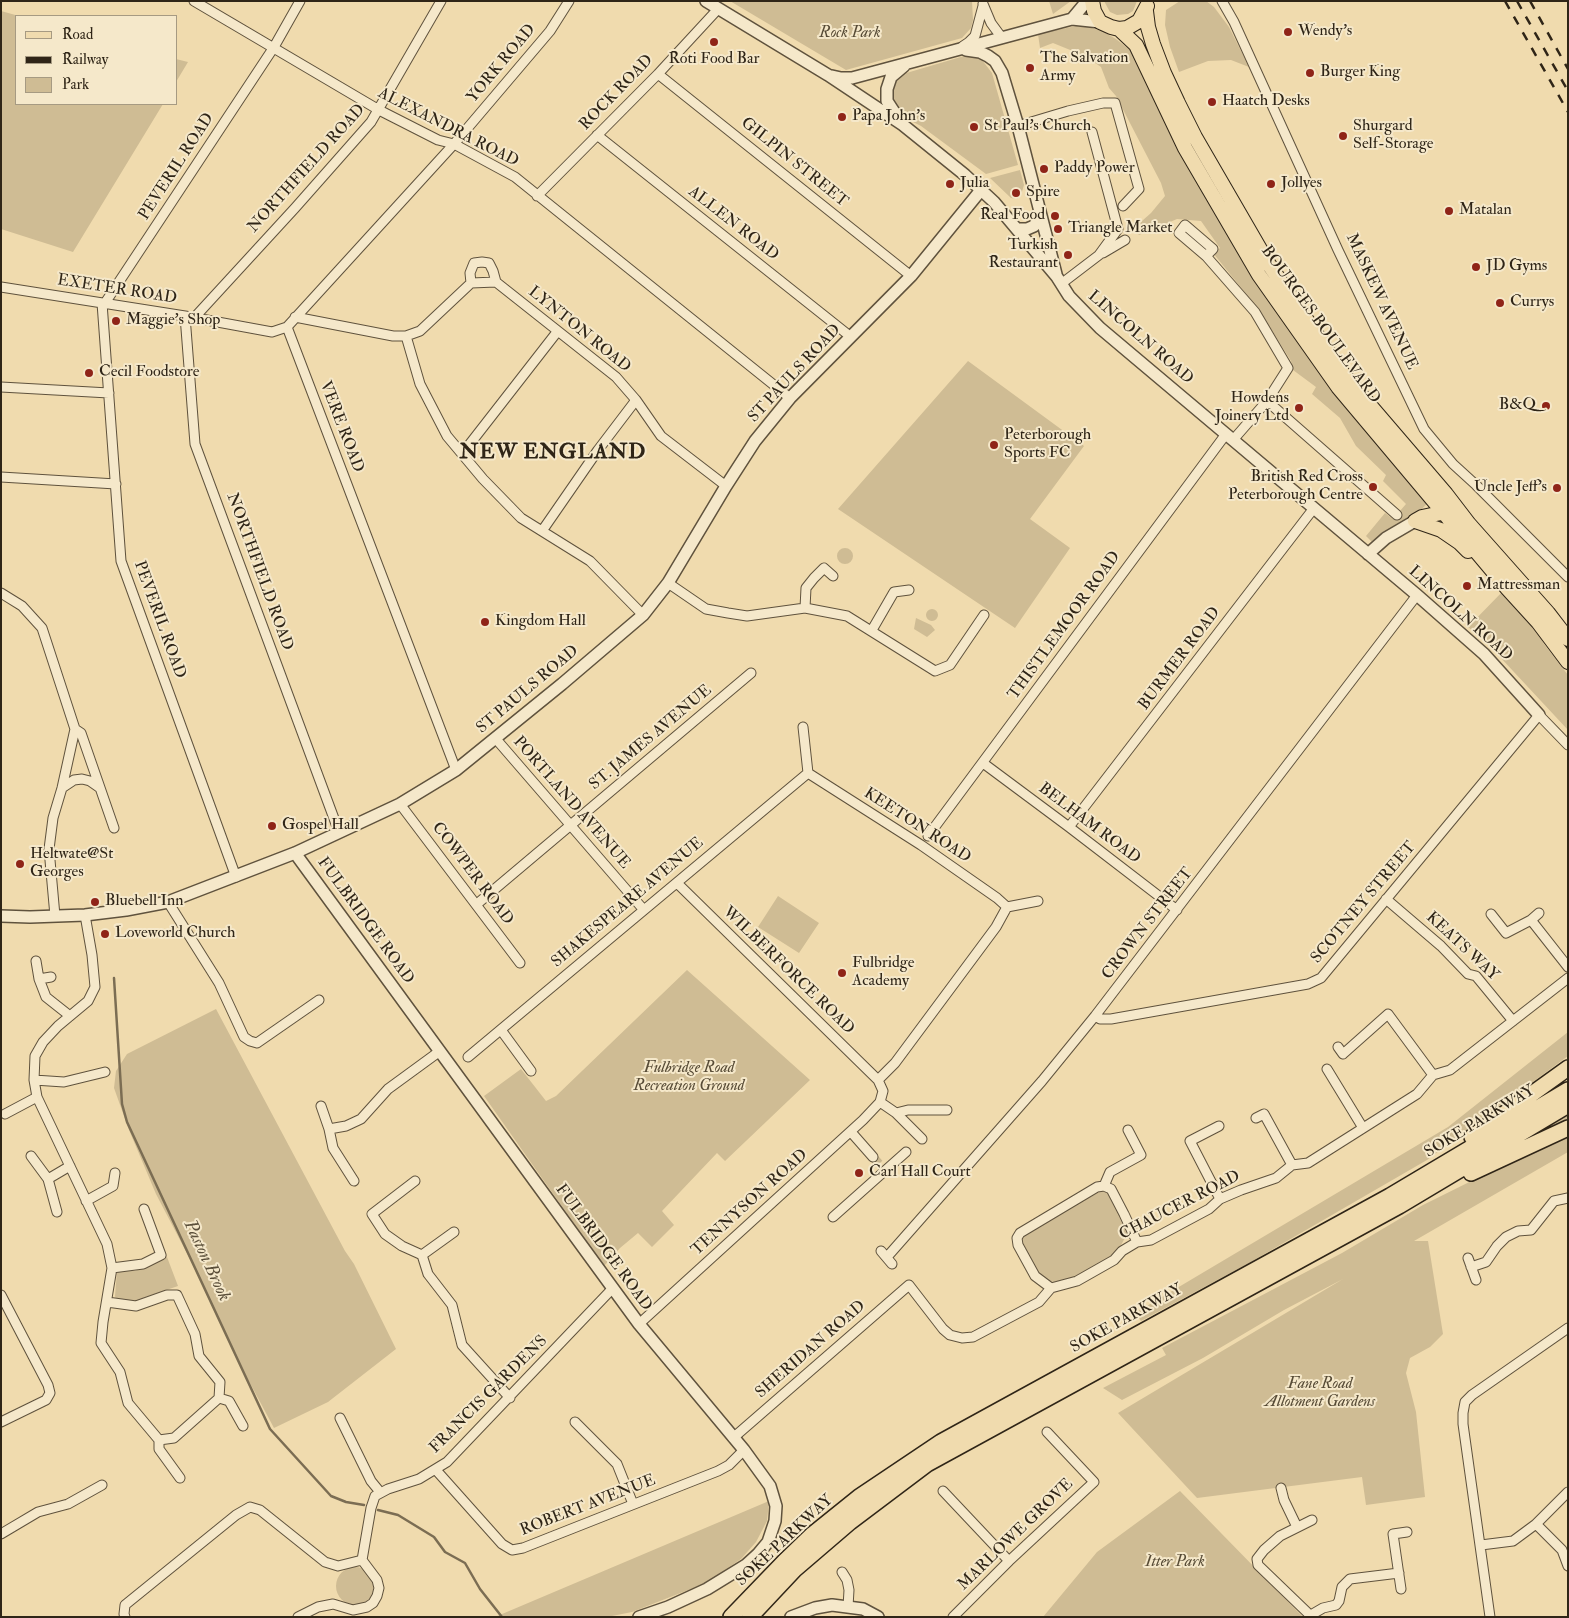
<!DOCTYPE html>
<style>
body{margin:0}
#map{position:relative;width:1569px;height:1618px;overflow:hidden;background:#f0dbae;font-family:"IM FELL Double Pica",serif}
canvas{display:block}
.frame{position:absolute;inset:0;border:2px solid #2f2517;pointer-events:none}
.legend{position:absolute;left:15px;top:15px;width:162px;height:90px;box-sizing:border-box;background:#f5e8ca;border:1px solid #a69a82;margin:0;padding:6px 9px;list-style:none;font-size:15px;color:#2f2517}
.legend li{display:flex;align-items:center;gap:10px;height:25px}
.legend b{width:25px;border:1px solid #a69a82}
</style>
<div id="map">
<canvas width="1569" height="1618"></canvas>
<div class="frame"></div>
<ul class="legend">
<li><b style="height:6px;background:#f0dbae"></b>Road</li>
<li><b style="height:6px;background:#2f2517"></b>Railway</li>
<li><b style="height:14px;background:#cfbc94"></b>Park</li>
</ul>
</div>
<script>
const c = document.querySelector('canvas').getContext('2d');
c.lineJoin = 'round';
function paint(path, color) { c.fillStyle = color; c.fill(path, 'evenodd'); }
const shape = rows => new Path2D(rows.map(r => 'M' + r).join(''));
function strokePath(path, color, width, dash) { c.strokeStyle = color; c.lineWidth = width; c.lineCap = dash ? 'butt' : 'round'; c.setLineDash(dash || []); c.stroke(path); }
function drawText(font, color, halo, rows, align = 'center') {
  c.font = font + ' "IM FELL Double Pica",serif'; c.lineWidth = 4; c.setLineDash([]); c.textBaseline = 'middle'; c.strokeStyle = halo; c.fillStyle = color; for (const [text, x, y, turn = 0] of rows) {
    c.save(); c.translate(x, y); c.rotate((+turn || 0) * Math.PI / 180); c.textAlign = isNaN(turn) ? turn : align; if (halo) c.strokeText(text, 0, 0); c.fillText(text, 0, 0); c.restore();
  }
}
paint(shape([
 [730,1,972,1,973,20,971,28,962,38,846,70],
 [1049,1,1071,1,1053,14],
 [1104,1,1137,1,1133,11,1128,14,1117,15,1110,12],
 [1180,1,1206,1,1214,7,1229,27,1249,67,1231,60,1208,61,1179,72,1170,47,1165,25,1166,10],
 [1,11,19,16,16,16,16,104,163,104,73,252,1,229],
 [1076,26,1088,27,1102,31,1116,39,1130,50,1140,63,1197,181,1428,503,1408,522,1374,544,1366,536,1385,513,1393,519,1406,504,1383,481,1386,475,1356,446,1340,418,1312,394,1316,387,1293,370,1291,361,1259,310,1213,253,1220,248,1201,221,1177,219,1139,235,1134,228,1151,213,1165,196,1161,183,1116,96,1109,88,1101,67,1085,56,1053,43,1040,48,1038,34],
 [971,54,976,55,982,60,992,73,1018,165,986,174,921,126,911,121,896,106,892,97,893,88,897,79,903,74],
 [176,59,188,62,176,82],
 [1020,170,1024,185,1021,195,1017,199,1011,198,990,178],
 [968,361,1084,446,1030,519,1070,548,1015,628,838,509],
 '837 556a8 8 0 1 1 16 0a8 8 0 1 1-16 0Z',
 [1503,591,1533,623,1544,644,1568,675,1568,730,1486,642,1468,627],
 '926 615a6 6 0 1 1 12 0a6 6 0 1 1-12 0Z',
 [916,618,931,625,935,630,927,637,914,629],
 [778,896,819,923,799,953,758,927],
 [687,970,810,1080,725,1161,717,1153,662,1211,674,1225,652,1247,638,1233,620,1248,604,1266,484,1096,521,1069,546,1101,556,1096],
 [216,1009,345,1251,354,1264,396,1349,328,1402,274,1428,237,1359,192,1263,156,1194,129,1130,114,1088,116,1071,127,1054],
 [1568,1032,1568,1056,1427,1160,1249,1263,1141,1321,1135,1313,1448,1127],
 [1568,1112,1568,1120,1520,1144,1517,1142],
 [1568,1133,1568,1152,1414,1241,1428,1241,1443,1334,1430,1347,1410,1358,1406,1373,1416,1412,1425,1497,1366,1505,1362,1477,1197,1498,1118,1413,1343,1279,1284,1310,1203,1358,1122,1400,1103,1388,1166,1355,1162,1348,1342,1253,1423,1205],
 [1101,1191,1109,1193,1128,1232,1120,1247,1112,1257,1072,1279,1057,1283,1046,1280,1039,1276,1021,1244,1021,1236],
 [167,1257,178,1286,146,1297,145,1301,135,1304,116,1299,115,1296,117,1271,135,1271],
 [1180,1491,1303,1617,1043,1617,1097,1552],
 [769,1501,767,1521,756,1542,741,1559,706,1583,632,1612,607,1617,495,1617],
 '336 1586a19 19 0 1 1 38 0a19 19 0 1 1-38 0Z'
]), '#cfbc94');
strokePath(shape([
 [114,978,122,1104,127,1122,270,1429,331,1496,346,1502,364,1505],
 [378,1510,398,1515,434,1537,445,1552,465,1563,480,1589,502,1617]
]), '#7b6d53', 2.5);
strokePath(shape([
 [873,1157,882,1167]
]), '#c9b790', 9, [9, 4.5]);
const minor = shape([
 [194,1,379,110,438,140,454,144,515,177,790,398],
 [1222,1,1234,22,1338,250,1424,429,1453,464,1476,485,1568,577],
 [983,4,991,23,1002,38],
 [963,46,969,42,975,36,983,6],
 [658,74,911,276],
 [1018,126,1068,111,1103,103,1115,103,1139,189,1123,206],
 [597,135,851,337],
 [537,196,658,74,718,9],
 [1103,253,1125,240],
 [1206,256,1213,249,1185,225,1179,233,1206,256,1255,312,1288,368,1267,401,1233,440],
 [496,282,616,377,636,400,661,436,726,486],
 [1061,284,1099,255,1118,229,1092,132],
 [1,287,185,316,272,332,287,327],
 [102,303,121,561,236,877],
 [105,303,274,47,300,1],
 [185,316,195,444,339,832],
 [295,317,393,336,406,336,420,331,471,283,496,282,493,271,489,263,482,262,474,263,470,273,471,283],
 [194,318,295,208,371,122,441,1],
 [406,336,420,384,447,436,483,479,521,518,590,561,643,615],
 [1,387,109,393],
 [1267,401,1397,515],
 [462,454,557,332],
 [1,477,116,484],
 [542,531,598,450,636,400],
 [668,583,706,609,728,613,747,616,805,608,847,616,935,671,950,665,984,615],
 [1,593,22,606,42,628,75,729,62,788,53,818,49,849,55,916],
 [805,608,806,588,814,578,824,568,833,576],
 [872,630,894,592,909,590],
 [803,727,808,773],
 [75,729,81,733,114,828],
 [496,739,643,909],
 [983,763,1069,827,1177,910],
 [456,770,287,327,454,144,550,31,569,1],
 [808,773,921,845,997,898,1007,907],
 [62,788,74,780,82,779,90,781,100,788],
 [400,804,520,963],
 [1069,827,1314,508],
 [928,836,1226,434],
 [1386,899,1441,946,1468,974,1476,976,1513,1021],
 [168,902,219,983,244,1037,250,1041,257,1043,319,1000],
 [477,904,751,673],
 [1007,907,1038,901],
 [1539,913,1531,920,1568,967],
 [1491,914,1506,933,1531,920],
 [85,915,92,955,95,987,88,1001,58,1026,43,1042,35,1056,34,1080,37,1097,107,1244,112,1268,103,1322,101,1343,120,1372,128,1403,159,1440,174,1438,219,1398,220,1382,199,1356,195,1334,177,1295,167,1295,136,1306,107,1302],
 [36,961,39,979,46,997,70,1016],
 [39,979,51,977],
 [1095,1016,1100,1019,1111,1019,1308,984,1321,978,1539,715,1568,745],
 [501,1030,531,1071],
 [1338,1047,1343,1054,1388,1014,1433,1075],
 [468,1057,808,773],
 [1327,1069,1363,1128],
 [34,1080,64,1082,105,1072],
 [878,1080,895,1063,996,927,1007,907],
 [880,1102,896,1113,922,1139],
 [321,1106,329,1129,333,1148,354,1181],
 [896,1113,908,1110,947,1110],
 [5,1114,37,1097],
 [1256,1118,1264,1114,1292,1165],
 [1219,1126,1190,1141,1220,1199],
 [329,1129,346,1126,361,1119,388,1089,440,1051],
 [851,1132,873,1157],
 [31,1156,48,1179,70,1166],
 [48,1179,57,1212],
 [415,1181,372,1214,385,1234,402,1246,422,1255,428,1274,452,1305,462,1345,510,1398],
 [1104,1186,1110,1172,1141,1155,1128,1130],
 [86,1201,113,1186,115,1173],
 [833,1217,906,1152],
 [881,1251,892,1264],
 [422,1255,454,1232],
 [887,1257,1042,1081,1095,1016,1417,595],
 [1468,1258,1476,1280],
 [1471,1267,1486,1262,1497,1246,1506,1237,1518,1231,1531,1230,1554,1201,1568,1198],
 [112,1268,143,1264,161,1255,144,1209],
 [1051,1288,1035,1276,1018,1245,1017,1238,1020,1233,1097,1187,1104,1186,1111,1189,1124,1214,1137,1242],
 [1,1295,48,1385,50,1393,46,1400,1,1422],
 [639,1324,863,1120,880,1102,883,1091,878,1080,677,883],
 [219,1398,229,1401,243,1426],
 [340,1418,371,1481,380,1492],
 [575,1422,617,1464,633,1504],
 [733,1438,909,1285,943,1329,950,1335,962,1338,973,1337,1039,1302,1051,1288,1077,1281,1114,1260,1122,1251,1137,1242,1151,1240,1209,1209,1220,1199,1241,1190,1276,1178,1292,1165,1308,1163,1417,1094,1433,1075,1450,1070,1568,978],
 [159,1440,159,1449,180,1478],
 [436,1470,502,1544,512,1550,523,1548,718,1471,729,1465,744,1450],
 [1281,1488,1284,1500,1297,1527],
 [943,1491,1009,1561],
 [1536,1524,1562,1550,1568,1566],
 [1,1534,38,1512,68,1504,102,1485],
 [1481,1545,1513,1541,1536,1524,1568,1492],
 [362,1560,371,1508,375,1496,388,1489,419,1479,447,1462,612,1289],
 [842,1572,847,1580,849,1590,848,1607],
 [1401,1589,1393,1534,1407,1532],
 [1311,1615,1323,1608,1336,1605,1339,1601,1342,1587,1350,1579,1399,1573],
 [125,1617,124,1614,125,1605,236,1515,250,1507,260,1510,325,1562,338,1566,362,1560],
 [298,1617,318,1607,333,1604,353,1610,367,1607,373,1603,377,1596,379,1588,377,1580,362,1560],
 [953,1617,1009,1561,1094,1482,1047,1432],
 [1312,1617,1258,1565,1257,1559,1264,1550,1280,1536,1312,1520],
 [1490,1617,1463,1424,1463,1413,1465,1402,1472,1395,1568,1328]
]);
const tertiary = shape([
 [706,1,828,75,903,125,965,175,994,202,1057,277,1069,296,1100,328,1417,595,1484,654,1539,715],
 [1072,19,1087,1],
 [966,50,980,52,988,56,995,61,1002,73,1018,126,1056,274],
 [832,76,841,78,852,78,1072,19,1100,22],
 [898,118,887,101,887,89,891,77,904,66],
 [1017,229,1027,229,1034,226,1041,216],
 [1368,554,1386,538,1415,521],
 [295,853,639,1324,744,1450,770,1486,776,1506,775,1521,768,1542,758,1554,746,1565,707,1589,668,1607,639,1617],
 [1,916,30,917,85,915,126,910,168,902,295,853,400,804,456,770,562,684,643,615,668,583,726,486,755,441,790,398,911,276,981,190],
 [791,1617,815,1608,832,1605,863,1609,878,1617]
]);
const primary = shape([
 [1092,1,1094,11,1100,22,1111,27,1119,29,1127,28,1139,21,1147,6],
 [1146,11,1148,27,1153,44,1164,73,1178,103,1195,137,1268,263,1344,375,1446,494,1469,524,1548,613,1568,639],
 [1119,29,1136,45,1185,148,1259,275,1338,387,1507,588,1538,622,1568,662],
 [1415,521,1441,530,1460,543,1468,551],
 [1415,521,1422,517,1441,513,1453,515]
]);
const trunk = shape([
 [1472,1137,1568,1068],
 [1471,1173,1568,1128],
 [731,1617,784,1562,813,1534,859,1497,941,1442,1390,1196,1568,1090],
 [750,1617,794,1570,850,1522,927,1464,1399,1206,1568,1105]
]);
strokePath(minor, '#5f523d', 11);
strokePath(tertiary, '#5f523d', 14);
strokePath(primary, '#2f2517', 16);
strokePath(trunk, '#2f2517', 18);
strokePath(minor, '#f5e8ca', 9);
strokePath(tertiary, '#f5e8ca', 11);
strokePath(primary, '#f0dbae', 14);
strokePath(trunk, '#f0dbae', 15);
strokePath(shape([
 [1505,1,1568,112],
 [1517,1,1568,91],
 [1530,1,1568,69]
]), '#2f2517', 2.5, [9, 9]);
for (const [x, y, r, color] of [
 [1288,32,5,"#8f2418"],
 [714,42,5,"#8f2418"],
 [1030,68,5,"#8f2418"],
 [1310,73,5,"#8f2418"],
 [1212,102,5,"#8f2418"],
 [842,117,5,"#8f2418"],
 [974,127,5,"#8f2418"],
 [1343,136,5,"#8f2418"],
 [1044,169,5,"#8f2418"],
 [950,184,5,"#8f2418"],
 [1271,184,5,"#8f2418"],
 [1016,193,5,"#8f2418"],
 [1449,211,5,"#8f2418"],
 [1055,216,5,"#8f2418"],
 [1058,229,5,"#8f2418"],
 [1068,255,5,"#8f2418"],
 [1476,267,5,"#8f2418"],
 [1500,303,5,"#8f2418"],
 [116,321,5,"#8f2418"],
 [89,373,5,"#8f2418"],
 [1546,406,5,"#8f2418"],
 [1299,408,5,"#8f2418"],
 [994,445,5,"#8f2418"],
 [1373,487,5,"#8f2418"],
 [1557,488,5,"#8f2418"],
 [1467,586,5,"#8f2418"],
 [485,622,5,"#8f2418"],
 [272,826,5,"#8f2418"],
 [20,864,5,"#8f2418"],
 [95,902,5,"#8f2418"],
 [105,934,5,"#8f2418"],
 [842,973,5,"#8f2418"],
 [859,1173,5,"#8f2418"]
]) { const dot = new Path2D(); dot.arc(x, y, r, 0, 2 * Math.PI); c.fillStyle = color; c.fill(dot); strokePath(dot, '#f5e8ca', 2); }
drawText('16px', '#2f2517', '#f5e8ca', [
 ["Wendy's",1298,32],
 ["The Salvation",1040,59],
 ["Army",1040,77],
 ["Roti Food Bar",714,60,"center"],
 ["Burger King",1320,73],
 ["Haatch Desks",1222,102],
 ["Papa John's",852,117],
 ["St Paul's Church",984,127],
 ["Shurgard",1353,127],
 ["Self-Storage",1353,145],
 ["Paddy Power",1054,169],
 ["Julia",960,184],
 ["Jollyes",1281,184],
 ["Spire",1026,193],
 ["Matalan",1459,211],
 ["Real Food",1045,216,"right"],
 ["Triangle Market",1068,229],
 ["Turkish",1058,246,"right"],
 ["Restaurant",1058,264,"right"],
 ["JD Gyms",1486,267],
 ["Currys",1510,303],
 ["Maggie's Shop",126,321],
 ["Cecil Foodstore",99,373],
 ["Howdens",1289,399,"right"],
 ["Joinery Ltd",1289,417,"right"],
 ["B&Q",1536,406,"right"],
 ["Peterborough",1004,436],
 ["Sports FC",1004,454],
 ["British Red Cross",1363,478,"right"],
 ["Peterborough Centre",1363,496,"right"],
 ["Uncle Jeff's",1547,488,"right"],
 ["Mattressman",1477,586],
 ["Kingdom Hall",495,622],
 ["Gospel Hall",282,826],
 ["Heltwate@St",30,855],
 ["Georges",30,873],
 ["Bluebell Inn",105,902],
 ["Loveworld Church",115,934],
 ["Fulbridge",852,964],
 ["Academy",852,982],
 ["Carl Hall Court",869,1173]
], 'left');
drawText('italic 16px', '#574b36', '#f5e8ca', [
 ["Rock Park",850,34],
 ["Fulbridge Road",689,1069],
 ["Recreation Ground",689,1087],
 ["Fane Road",1320,1385],
 ["Allotment Gardens",1320,1403],
 ["Itter Park",1175,1563]
]);
drawText('16px', '#2f2517', '#f5e8ca', [
 ["YORK ROAD",502,64,-50],
 ["ROCK ROAD",617,93,-46],
 ["ALEXANDRA ROAD",448,128,27],
 ["GILPIN STREET",794,163,39],
 ["PEVERIL ROAD",177,167,-57],
 ["NORTHFIELD ROAD",307,169,-48],
 ["ALLEN ROAD",733,224,38],
 ["EXETER ROAD",117,290,9],
 ["MASKEW AVENUE",1381,302,65],
 ["BOURGES BOULEVARD",1320,325,54],
 ["LYNTON ROAD",579,330,39],
 ["LINCOLN ROAD",1140,338,41],
 ["ST PAULS ROAD",795,374,-47],
 ["VERE ROAD",341,427,69],
 ["NORTHFIELD ROAD",259,572,70],
 ["LINCOLN ROAD",1460,614,42],
 ["PEVERIL ROAD",159,620,70],
 ["THISTLEMOOR ROAD",1065,626,-54],
 ["BURMER ROAD",1180,659,-53],
 ["ST PAULS ROAD",528,690,-40],
 ["ST. JAMES AVENUE",651,738,-40],
 ["PORTLAND AVENUE",571,803,49],
 ["BELHAM ROAD",1089,824,37],
 ["KEETON ROAD",917,826,33],
 ["COWPER ROAD",472,874,53],
 ["SHAKESPEARE AVENUE",628,903,-40],
 ["SCOTNEY STREET",1364,903,-50],
 ["FULBRIDGE ROAD",365,921,54],
 ["CROWN STREET",1148,924,-52],
 ["KEATS WAY",1462,947,43],
 ["WILBERFORCE ROAD",788,971,44],
 ["SOKE PARKWAY",1480,1122,-31],
 ["TENNYSON ROAD",750,1203,-42],
 ["CHAUCER ROAD",1180,1206,-27],
 ["FULBRIDGE ROAD",603,1248,54],
 ["SOKE PARKWAY",1127,1319,-29],
 ["SHERIDAN ROAD",811,1350,-41],
 ["FRANCIS GARDENS",489,1395,-45],
 ["ROBERT AVENUE",588,1506,-21],
 ["MARLOWE GROVE",1016,1535,-44],
 ["SOKE PARKWAY",785,1541,-43]
]);
drawText('italic 18px', '#5b4f3a', '#f5e8ca', [
 ["Paston Brook",206,1261,65]
]);
c.letterSpacing = '1px';
drawText('bold 21px', '#2f2517', '#f5e8ca', [
 ["NEW ENGLAND",553,453]
]);
c.letterSpacing = '0px';
</script>
